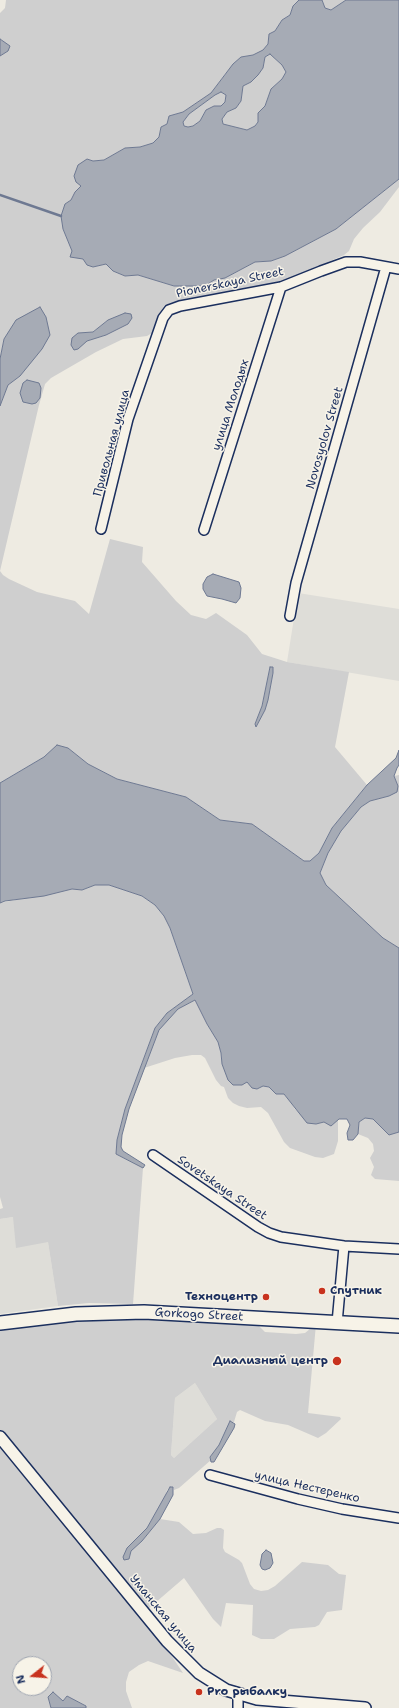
<!DOCTYPE html>
<meta charset="utf-8">
<style>
body{margin:0}
#map{position:relative;width:399px;height:1708px;overflow:hidden;background:#eeebe2;font-family:"Shantell Sans",sans-serif}
canvas{display:block}
.north{position:absolute;left:12px;top:1656px;width:40px;height:40px;box-sizing:border-box;background:#f7f3e8;border:1px solid #9fa5b1;border-radius:50%;rotate:253deg;font-size:11px;font-weight:700;line-height:16px;text-align:center;color:#1b2f5e}
.north::after{content:'';display:block;margin:auto;width:14px;height:18px;background:#c8321e;clip-path:polygon(50% 0,100% 100%,50% 72%,0 100%)}
</style>
<div id="map">
<canvas width="399" height="1708"></canvas>
<div class="north">N</div>
</div>
<script>
const c = document.querySelector('canvas').getContext('2d');
c.lineJoin = 'round';
function paint(path, color) { c.fillStyle = color; c.fill(path, 'evenodd'); }
const shape = rows => new Path2D(rows.map(r => 'M' + r).join(''));
function strokePath(path, color, width, dash) { c.strokeStyle = color; c.lineWidth = width; c.lineCap = dash ? 'butt' : 'round'; c.setLineDash(dash || []); c.stroke(path); }
function drawText(font, color, halo, rows, align = 'center') {
  c.font = font + ' "Shantell Sans",sans-serif'; c.lineWidth = 3; c.setLineDash([]); c.textBaseline = 'middle'; c.strokeStyle = halo; c.fillStyle = color; for (const [text, x, y, turn = 0] of rows) {
    c.save(); c.translate(x, y); c.rotate((+turn || 0) * Math.PI / 180); c.textAlign = isNaN(turn) ? turn : align; if (halo) c.strokeText(text, 0, 0); c.fillText(text, 0, 0); c.restore();
  }
}
paint(shape([
 [298,593,399,609,399,681,287,662],
 [13,1217,48,1242,58,1306,0,1314,0,1219],
 [195,1383,217,1419,174,1458,171,1455,175,1398]
]), '#deddd8');
paint(shape([
 [6,0,299,0,293,6,290,15,282,20,275,31,269,34,268,44,263,51,253,55,241,57,225,74,211,93,183,112,169,116,167,124,161,127,159,137,153,143,140,147,125,148,104,160,93,161,87,159,81,186,75,192,71,200,65,204,63,229,76,257,84,259,93,267,106,264,113,271,125,276,138,275,174,286,205,286,214,280,225,278,255,262,271,261,285,256,336,229,399,179,399,187,380,212,363,228,354,239,349,251,344,255,286,280,275,283,170,303,164,306,158,316,152,333,147,336,123,339,96,352,51,378,45,384,39,405,0,571,3,575,9,579,37,592,75,601,89,614,110,539,143,547,142,562,176,601,191,615,206,619,216,613,247,635,262,654,287,662,349,672,335,747,367,785,332,828,319,853,311,861,304,861,252,824,220,820,186,797,117,779,88,764,68,748,57,746,44,757,0,783,0,406,8,385,20,376,4,339,0,359,0,56,8,51,3,41,0,39,0,13,5,8],
 [108,320,128,324,106,335,87,341,78,333,93,332],
 [270,667,273,667,273,673,268,699,265,710,256,727,255,724,262,706],
 [322,0,346,0,331,10,325,8],
 [270,53,282,65,286,72,282,79,271,89,265,106,258,113,258,122,255,126,247,130,223,124,222,119,227,112,236,108,241,101,243,86,251,82,263,68,265,57],
 [221,91,226,95,225,102,221,107,214,106,206,110,200,121,193,126,188,127,184,126,183,122,189,114,215,95],
 [399,775,399,948,383,938,326,885,320,873,328,853,341,831,361,807,370,801,389,796,398,786,394,776],
 [95,885,109,885,142,896,155,905,164,916,170,928,193,994,167,1013,155,1028,125,1109,117,1140,116,1154,143,1168,133,1304,89,1303,58,1306,48,1242,16,1248,13,1217,0,1219,0,1209,3,1208,0,1197,0,903,72,889,82,890],
 [195,1000,207,1024,218,1041,221,1053,222,1064,257,1089,262,1086,269,1087,276,1094,284,1094,291,1101,295,1109,316,1124,338,1119,338,1141,334,1154,323,1158,315,1157,290,1148,284,1142,268,1113,261,1107,247,1108,239,1106,233,1103,228,1098,224,1087,221,1086,216,1080,205,1058,201,1055,192,1055,175,1058,144,1068,159,1030,163,1023,178,1009],
 [365,1118,373,1119,389,1135,399,1132,399,1181,375,1179,371,1175,374,1167,370,1158,374,1151,373,1144,368,1138,358,1134,359,1122],
 [123,1318,172,1319,259,1323,259,1326,265,1332,296,1334,305,1333,316,1324,308,1413,340,1417,341,1419,326,1433,318,1438,288,1425,265,1421,240,1410,237,1412,234,1422,230,1422,219,1445,210,1457,211,1460,179,1488,174,1490,173,1487,167,1490,166,1496,147,1528,127,1548,129,1559,131,1551,142,1541,160,1519,179,1522,193,1534,206,1533,217,1528,221,1528,224,1530,223,1548,225,1552,239,1560,242,1563,250,1584,254,1589,261,1591,268,1590,275,1586,302,1562,328,1565,339,1574,346,1575,342,1610,327,1612,319,1625,315,1627,290,1629,274,1639,261,1639,252,1635,253,1605,226,1603,221,1627,213,1619,184,1578,148,1609,0,1430,0,1328,78,1320],
 [195,1383,217,1419,174,1458,171,1455,175,1398],
 [0,1447,173,1658,183,1673,148,1661,139,1665,129,1672,126,1682,126,1691,132,1708,86,1708,86,1706,67,1696,63,1701,53,1692,48,1697,51,1708,0,1708],
 [20,1664,44,1664,44,1688,20,1688]
]), '#cfcfcf');
const water = shape([
 [299,0,322,0,325,8,331,10,346,0,399,0,399,179,336,229,285,256,271,261,255,262,225,278,214,280,205,286,174,286,138,275,125,276,113,271,106,264,93,267,87,265,83,259,70,257,72,251,63,229,61,216,65,204,71,200,75,192,81,186,76,182,74,176,78,165,87,159,93,161,104,160,125,148,140,147,153,143,159,137,161,127,167,124,169,116,183,112,211,93,233,64,241,57,253,55,263,50,268,44,269,34,275,31,282,20,290,15,293,6,299,0],
 [270,54,282,65,286,72,282,79,271,89,265,106,258,113,258,122,255,126,247,130,223,124,222,119,227,112,236,108,241,101,243,86,251,82,258,75,263,68,265,57,270,54],
 [221,92,226,95,225,102,221,106,214,106,206,110,200,121,193,126,188,127,184,126,183,122,189,114,215,95,221,92],
 [0,39,10,46,8,51,0,56,0,39],
 [40,307,46,317,50,335,42,349,20,376,8,385,0,406,0,359,4,339,16,320,40,307],
 [125,313,131,314,132,318,128,324,106,335,87,341,78,349,74,350,71,345,72,338,78,333,93,332,108,320,125,313],
 [27,380,39,383,41,388,40,398,36,403,32,404,23,402,20,393,23,383,27,380],
 [213,574,239,582,241,588,240,598,236,603,222,599,207,596,203,589,203,584,207,577,213,574],
 [270,667,273,667,273,673,268,700,265,710,256,727,255,724,262,706,270,667],
 [57,745,68,748,88,764,117,779,186,797,220,820,252,824,304,861,310,861,319,853,332,828,367,785,396,758,399,750,399,765,397,768,394,776,398,786,397,792,389,796,370,801,361,807,341,831,328,853,320,873,326,885,383,938,399,948,399,1132,389,1135,373,1119,365,1118,359,1122,358,1134,353,1140,348,1140,347,1133,350,1125,347,1119,339,1119,331,1126,324,1122,316,1124,307,1123,284,1094,276,1094,269,1087,263,1086,257,1089,252,1088,247,1082,242,1085,233,1085,228,1080,222,1064,221,1053,218,1042,207,1024,195,1000,178,1009,159,1030,129,1109,122,1135,121,1147,123,1151,145,1165,143,1168,116,1154,117,1140,125,1109,155,1028,167,1013,193,994,170,928,164,916,155,905,142,896,109,885,95,885,82,890,72,889,44,896,5,901,0,903,0,783,44,757,57,745],
 [230,1421,235,1424,234,1428,214,1462,211,1462,210,1457,219,1445,230,1421],
 [170,1487,173,1487,173,1495,160,1519,142,1541,131,1551,129,1559,124,1560,123,1557,127,1548,147,1528,170,1487],
 [266,1550,271,1553,273,1563,270,1568,265,1570,262,1569,260,1565,262,1554,266,1550],
 [53,1692,63,1701,67,1696,86,1706,86,1708,51,1708,48,1697,53,1692]
]);
paint(water, '#a6abb5');
strokePath(water, '#6e7992', 1);
strokePath(shape([
 [0,195,61,216]
]), '#6e7992', 2.5);
const minor = shape([
 [101,529,128,419,163,318,169,310,180,306,281,287,321,271,346,262,360,262,399,269],
 [204,530,281,287],
 [290,616,296,583,386,267],
 [153,1155,258,1227,269,1233,281,1237,344,1246,399,1249],
 [337,1323,344,1246],
 [210,1475,298,1499,342,1509,399,1518],
 [238,1694,238,1708]
]);
const tertiary = shape([
 [0,1437,167,1641,199,1673,226,1690,257,1699,365,1708]
]);
const secondary = shape([
 [0,1323,76,1314,144,1312,399,1326]
]);
strokePath(minor, '#1b2f5e', 12);
strokePath(tertiary, '#1b2f5e', 14);
strokePath(secondary, '#1b2f5e', 16);
strokePath(minor, '#f7f3e8', 9);
strokePath(tertiary, '#f7f3e8', 11);
strokePath(secondary, '#f7f3e8', 13);
for (const [x, y, r, color] of [
 [322,1291,4,"#c8321e"],
 [266,1297,4,"#c8321e"],
 [337,1361,5,"#c8321e"],
 [199,1692,4,"#c8321e"]
]) { const dot = new Path2D(); dot.arc(x, y, r, 0, 2 * Math.PI); c.fillStyle = color; c.fill(dot); strokePath(dot, '#f7f3e8', 1.5); }
drawText('12px', '#1b2f5e', '#f7f3e8', [
 ["Pionerskaya Street",230,283,-12],
 ["улица Молодых",231,405,-72],
 ["Novosyolov Street",325,438,-74],
 ["Привольная улица",112,443,-75],
 ["Sovetskaya Street",222,1188,34],
 ["Gorkogo Street",199,1315,3],
 ["улица Нестеренко",307,1487,13],
 ["Уманская улица",163,1614,50]
]);
drawText('bold 12px', '#1b2f5e', '#f7f3e8', [
 ["Спутник",330,1291],
 ["Техноцентр",258,1297,"right"],
 ["Диализный центр",328,1361,"right"],
 ["Pro рыбалку",207,1692]
], 'left');
</script>
